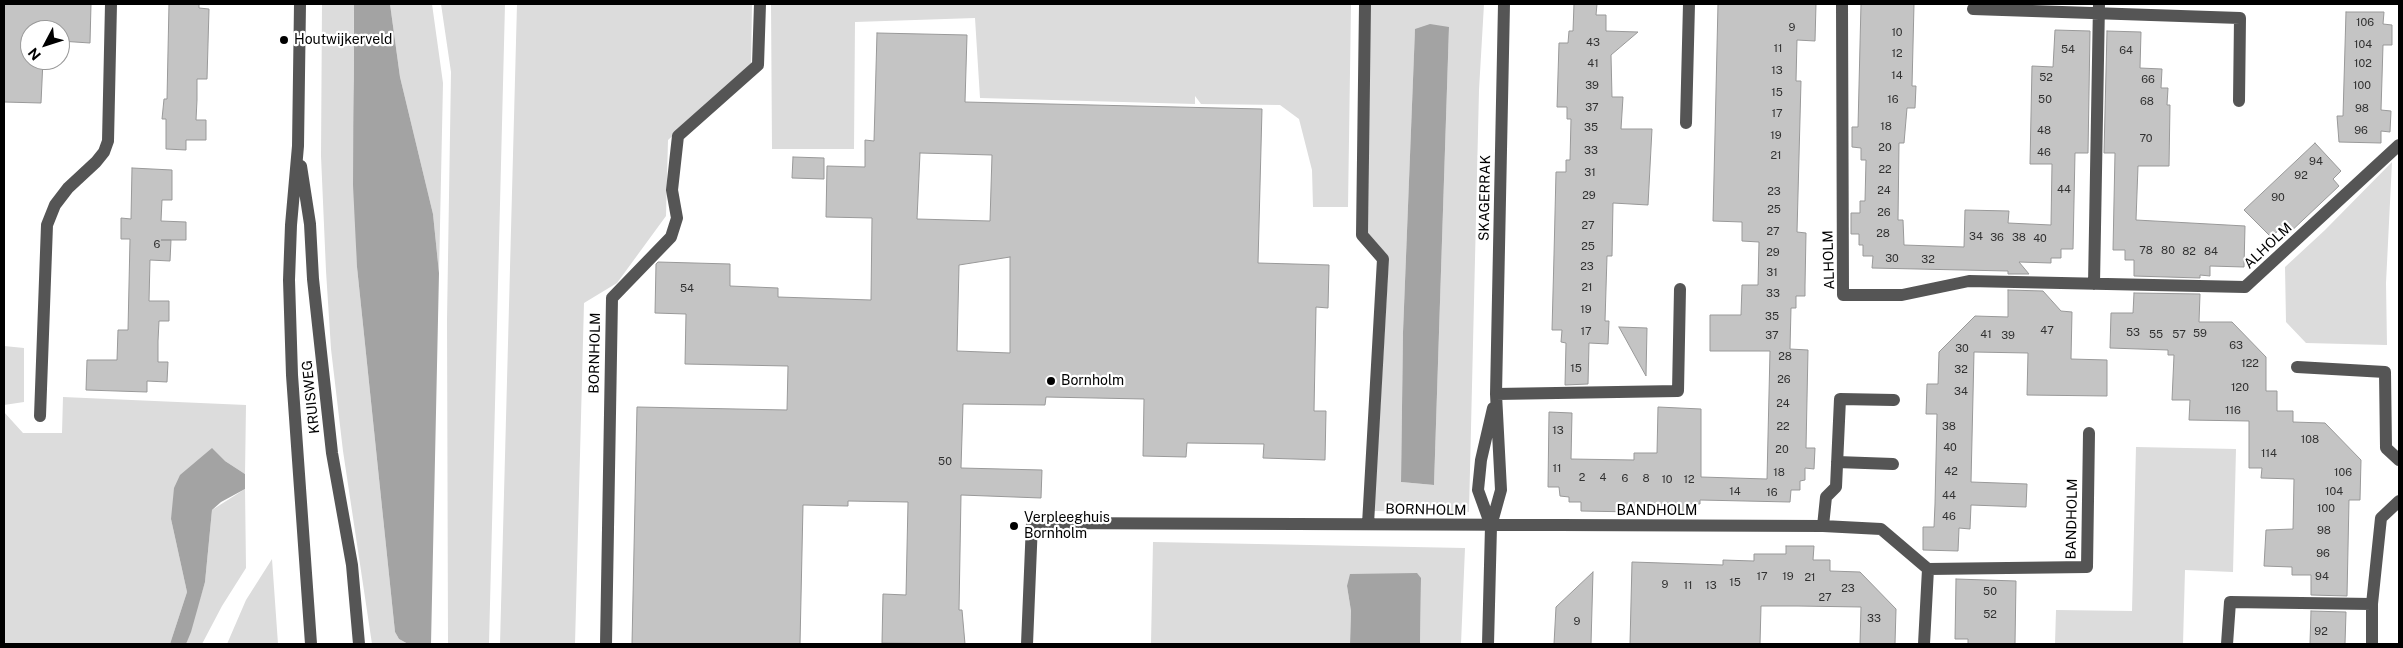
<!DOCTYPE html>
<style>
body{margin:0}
#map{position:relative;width:2403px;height:648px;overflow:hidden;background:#fff;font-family:"Public Sans",sans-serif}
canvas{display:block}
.frame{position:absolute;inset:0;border:5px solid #000;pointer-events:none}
.north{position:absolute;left:20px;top:20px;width:50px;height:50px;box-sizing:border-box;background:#fff;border:1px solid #999;border-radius:50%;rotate:230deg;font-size:14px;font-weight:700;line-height:20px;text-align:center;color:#000}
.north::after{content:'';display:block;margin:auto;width:18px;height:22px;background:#000;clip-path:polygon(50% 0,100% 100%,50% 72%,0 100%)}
</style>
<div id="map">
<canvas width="2403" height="648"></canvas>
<div class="frame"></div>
<div class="north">N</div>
</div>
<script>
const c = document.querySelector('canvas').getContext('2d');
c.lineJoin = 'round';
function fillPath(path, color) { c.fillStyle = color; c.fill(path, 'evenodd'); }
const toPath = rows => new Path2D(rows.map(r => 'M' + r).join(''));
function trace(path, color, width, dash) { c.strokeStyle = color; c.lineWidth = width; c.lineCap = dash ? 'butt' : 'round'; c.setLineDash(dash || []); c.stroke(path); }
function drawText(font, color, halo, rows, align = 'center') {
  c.font = font + ' "Public Sans",sans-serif'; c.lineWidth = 4.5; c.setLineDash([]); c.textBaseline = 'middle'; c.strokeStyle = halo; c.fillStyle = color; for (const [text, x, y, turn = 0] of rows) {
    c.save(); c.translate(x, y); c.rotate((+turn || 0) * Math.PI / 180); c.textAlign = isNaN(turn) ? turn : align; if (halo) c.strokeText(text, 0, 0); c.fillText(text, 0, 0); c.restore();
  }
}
const green = toPath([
 [322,4,354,4,353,81,357,267,395,632,399,639,408,644,372,644,343,451,331,349,326,271,321,156],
 [390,4,432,4,443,83,439,273,433,214,400,77],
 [441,4,505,4,489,644,448,644,447,320,451,72],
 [517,4,752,4,751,66,668,140,666,216,617,283,584,303,575,644,500,644],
 [771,4,1351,4,1348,207,1313,207,1312,170,1299,119,1280,105,1201,104,1195,96,1195,104,980,98,975,18,855,22,854,149,772,149],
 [1370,4,1484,4,1479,90,1469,512,1374,511,1389,257,1368,233],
 [1449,27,1434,485,1401,482,1403,332,1415,30],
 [2392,162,2386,283,2387,345,2306,343,2286,322,2285,267,2325,230],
 [4,346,24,348,24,402,4,405],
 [63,397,246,405,245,474,225,461,171,519,187,592,170,644,4,644,4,412,23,433,62,433],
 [2136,447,2236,449,2233,572,2185,570,2183,644,2055,644,2056,610,2132,611],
 [245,489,246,568,222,606,202,644,186,644,205,582,212,510],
 [1153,542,1465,548,1461,644,1420,644,1421,579,1347,586,1351,611,1350,644,1151,644],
 [272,559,278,644,227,644,246,600]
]);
const water = toPath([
 [354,4,390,4,400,77,433,214,439,273,431,644,408,644,399,639,395,632,357,267,353,185],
 [1430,24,1449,27,1434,485,1401,482,1403,332,1415,29],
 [212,448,225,461,245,474,245,489,221,502,212,510,205,582,191,632,186,644,170,644,187,592,171,519,174,488,180,475],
 [1417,573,1421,578,1420,644,1350,644,1351,611,1347,586,1350,574]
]);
const building = toPath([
 [4,4,91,4,90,43,60,41,60,30,30,30,30,60,43,60,41,103,4,102,4,4],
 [169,4,199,4,199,8,209,9,207,79,197,79,197,100,196,120,206,120,206,140,186,140,186,150,166,149,166,119,162,119,164,99,167,99,169,4],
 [1574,4,1597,4,1596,15,1606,15,1606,31,1638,32,1611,55,1612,97,1623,97,1621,129,1652,129,1648,205,1613,203,1612,256,1607,256,1605,321,1609,321,1608,344,1589,343,1588,384,1565,385,1566,343,1561,342,1562,330,1552,330,1554,255,1556,172,1566,172,1566,160,1570,160,1571,119,1567,119,1567,107,1557,107,1559,43,1568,43,1569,31,1573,31,1574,4],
 [1718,4,1816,4,1815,41,1797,40,1796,81,1801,81,1797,232,1806,233,1805,286,1805,296,1796,296,1796,308,1791,308,1790,349,1808,350,1806,448,1815,448,1814,469,1805,468,1805,480,1800,481,1800,490,1791,490,1790,502,1700,500,1700,504,1687,504,1687,513,1581,511,1581,502,1569,502,1569,497,1560,496,1559,487,1548,487,1549,412,1572,413,1571,459,1634,460,1634,453,1657,453,1658,407,1701,409,1701,477,1767,479,1770,351,1710,351,1710,315,1741,315,1742,285,1758,285,1759,242,1742,241,1742,222,1713,221,1718,4],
 [1861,4,1914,4,1912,86,1916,86,1915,108,1907,108,1904,143,1899,143,1898,220,1903,220,1904,245,1964,247,1965,210,2009,211,2008,223,2051,225,2052,164,2030,164,2032,66,2053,67,2055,30,2090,31,2088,153,2075,153,2073,249,2061,249,2061,258,2051,258,2051,263,2019,262,2029,274,2008,274,2008,271,1872,268,1873,256,1863,256,1863,245,1859,245,1859,234,1851,234,1851,213,1860,213,1860,201,1865,201,1866,160,1861,160,1861,148,1852,147,1852,127,1858,127,1861,4],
 [2346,12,2384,12,2383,24,2392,25,2392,45,2383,45,2382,78,2381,110,2391,111,2390,132,2381,131,2381,143,2339,142,2337,116,2343,116,2346,12],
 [2107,31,2141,32,2140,68,2162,69,2161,88,2168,88,2167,105,2170,105,2169,166,2138,166,2136,220,2245,226,2244,267,2210,266,2210,276,2200,275,2200,278,2134,276,2134,260,2125,260,2125,250,2113,250,2115,153,2104,153,2107,31],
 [877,33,967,35,965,102,1262,109,1258,263,1329,265,1328,308,1316,307,1314,411,1326,411,1325,460,1263,458,1264,444,1187,443,1186,457,1143,456,1144,399,1046,397,1045,405,963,404,961,468,1042,470,1041,498,961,495,959,610,962,610,965,644,882,643,883,594,906,595,908,502,848,501,848,506,803,505,800,644,632,644,637,407,787,410,788,366,685,364,686,314,655,313,656,264,658,262,730,264,730,286,778,288,778,297,871,300,872,218,826,217,827,166,865,167,865,140,874,141,877,33],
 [920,153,992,155,990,221,917,219,920,153],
 [1010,257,1010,353,957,351,959,265,1010,257],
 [2315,143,2341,171,2333,179,2339,186,2286,236,2279,230,2271,237,2244,210,2315,143],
 [793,157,824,158,824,179,792,178,793,157],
 [132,168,172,170,172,200,162,200,161,221,186,222,186,240,161,240,171,240,170,261,150,260,149,301,169,301,169,321,159,321,158,341,158,362,168,362,167,382,147,381,147,392,86,390,87,360,117,360,118,330,128,330,130,239,121,239,121,218,131,219,132,168],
 [2008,290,2043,291,2061,311,2072,312,2071,359,2107,360,2107,396,2027,395,2028,353,1974,352,1971,482,2027,484,2026,507,1971,505,1970,529,1959,528,1958,551,1923,550,1923,527,1934,527,1935,504,1937,414,1926,414,1927,384,1938,384,1939,352,1975,316,2008,317,2008,290],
 [2134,293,2200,294,2199,322,2232,322,2266,357,2266,391,2277,391,2277,411,2293,411,2293,422,2325,423,2361,460,2360,500,2349,500,2347,596,2311,595,2311,575,2292,575,2292,567,2264,566,2266,530,2293,529,2294,479,2261,478,2262,468,2249,468,2249,421,2189,420,2190,400,2172,400,2174,355,2168,355,2168,350,2110,348,2111,313,2133,313,2134,293],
 [1619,327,1647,328,1646,376,1619,327],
 [1786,546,1814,546,1813,560,1830,560,1830,571,1860,572,1896,609,1895,644,1860,644,1861,607,1798,606,1761,606,1760,644,1630,644,1632,562,1723,565,1723,560,1754,561,1754,554,1786,554,1786,546],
 [1593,572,1591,644,1554,644,1556,607,1593,572],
 [1956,579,2016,581,2015,644,1968,644,1968,639,1955,639,1956,579],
 [2311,611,2346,612,2345,644,2310,644,2311,611]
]);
const minor = toPath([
 [300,4,298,146,291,225,289,280,292,375,311,644],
 [1365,4,1362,235,1383,259,1368,524],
 [1842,4,1843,295,1902,295,1969,281,2245,287,2399,145],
 [1973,9,2240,18,2239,101],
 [1686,123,1689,4],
 [301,166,310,224,313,279,332,453,352,565,359,644],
 [2094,284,2099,4],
 [2297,367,2385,372,2386,448,2399,460],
 [1496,394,1678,391,1680,289],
 [40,416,47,225,55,205,68,188,96,162,104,152,108,141,111,4],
 [1837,462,1893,464],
 [1491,526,1478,490,1481,460,1493,408],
 [1823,526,1826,497,1836,487,1840,399,1894,400],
 [606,644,612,298,671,237,677,218,672,190,678,136,758,65,760,4],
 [1027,644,1032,523,1823,526,1881,529,1928,569,2087,567,2089,433],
 [1488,644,1491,526,1501,490,1496,394,1504,4],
 [1924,644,1928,569],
 [2227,644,2230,602,2372,604],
 [2372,644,2372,604,2381,518,2399,501]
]);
const markers = [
 [284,40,5,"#000"],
 [1051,381,5,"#000"],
 [1014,526,5,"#000"]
];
const numberNames = [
 ["106",2365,23],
 ["9",1792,28],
 ["10",1897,33],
 ["43",1593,43],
 ["104",2363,45],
 ["11",1778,49],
 ["54",2068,50],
 ["64",2126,51],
 ["12",1897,54],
 ["41",1593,64],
 ["102",2363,64],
 ["13",1777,71],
 ["14",1897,76],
 ["52",2046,78],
 ["66",2148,80],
 ["39",1592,86],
 ["100",2362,86],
 ["15",1777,93],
 ["16",1893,100],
 ["50",2045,100],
 ["68",2147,102],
 ["37",1592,108],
 ["98",2362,109],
 ["17",1777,114],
 ["18",1886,127],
 ["35",1591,128],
 ["48",2044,131],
 ["96",2361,131],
 ["19",1776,136],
 ["70",2146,139],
 ["20",1885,148],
 ["33",1591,151],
 ["46",2044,153],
 ["21",1776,156],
 ["94",2316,162],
 ["22",1885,170],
 ["31",1590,173],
 ["92",2301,176],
 ["44",2064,190],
 ["24",1884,191],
 ["23",1774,192],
 ["29",1589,196],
 ["90",2278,198],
 ["25",1774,210],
 ["26",1884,213],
 ["27",1588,226],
 ["27",1773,232],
 ["28",1883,234],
 ["34",1976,237],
 ["36",1997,238],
 ["38",2019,238],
 ["40",2040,239],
 ["6",157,245],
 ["25",1588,247],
 ["78",2146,251],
 ["80",2168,251],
 ["82",2189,252],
 ["84",2211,252],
 ["29",1773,253],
 ["30",1892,259],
 ["32",1928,260],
 ["23",1587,267],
 ["31",1772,273],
 ["21",1587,288],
 ["54",687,289],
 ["33",1773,294],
 ["19",1586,310],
 ["35",1772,317],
 ["47",2047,331],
 ["17",1586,332],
 ["53",2133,333],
 ["59",2200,334],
 ["41",1986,335],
 ["55",2156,335],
 ["57",2179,335],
 ["37",1772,336],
 ["39",2008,336],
 ["63",2236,346],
 ["30",1962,349],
 ["28",1785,357],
 ["122",2250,364],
 ["15",1576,369],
 ["32",1961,370],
 ["26",1784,380],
 ["120",2240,388],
 ["34",1961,392],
 ["24",1783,404],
 ["116",2233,411],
 ["22",1783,427],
 ["38",1949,427],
 ["13",1558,431],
 ["108",2310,440],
 ["40",1950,448],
 ["20",1782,450],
 ["114",2269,454],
 ["50",945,462],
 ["11",1557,469],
 ["42",1951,472],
 ["18",1779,473],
 ["106",2343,473],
 ["2",1582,478],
 ["4",1603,478],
 ["6",1625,479],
 ["8",1646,479],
 ["10",1667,480],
 ["12",1689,480],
 ["14",1735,492],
 ["104",2334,492],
 ["16",1772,493],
 ["44",1949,496],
 ["100",2326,509],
 ["46",1949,517],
 ["98",2324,531],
 ["96",2323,554],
 ["17",1762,577],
 ["19",1788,577],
 ["94",2322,577],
 ["21",1810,578],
 ["15",1735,583],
 ["9",1665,585],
 ["11",1688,586],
 ["13",1711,586],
 ["23",1848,589],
 ["50",1990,592],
 ["27",1825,598],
 ["52",1990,615],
 ["33",1874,619],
 ["9",1577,622],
 ["92",2321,632]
];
const poiNames = [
 ["Houtwijkerveld",294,40],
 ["Bornholm",1061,381],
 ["Verpleeghuis",1024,518],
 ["Bornholm",1024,534]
];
const streetNames = [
 ["SKAGERRAK",1485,198,-89],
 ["ALHOLM",2268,246,-43],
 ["ALHOLM",1829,260,-92],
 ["BORNHOLM",595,353,-89],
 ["KRUISWEG",311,397,-96],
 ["BORNHOLM",1426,510,1],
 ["BANDHOLM",1657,511],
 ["BANDHOLM",2072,519,-89]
];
fillPath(green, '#dcdcdc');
fillPath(water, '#a3a3a3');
fillPath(building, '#c4c4c4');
trace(building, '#999', 1);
trace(minor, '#555', 12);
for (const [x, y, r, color] of markers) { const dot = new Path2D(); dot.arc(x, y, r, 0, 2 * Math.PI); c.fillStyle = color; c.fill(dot); trace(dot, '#fff', 2); }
drawText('11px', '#313131', null, numberNames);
drawText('14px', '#000', '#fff', poiNames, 'left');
drawText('14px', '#000', '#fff', streetNames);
</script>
